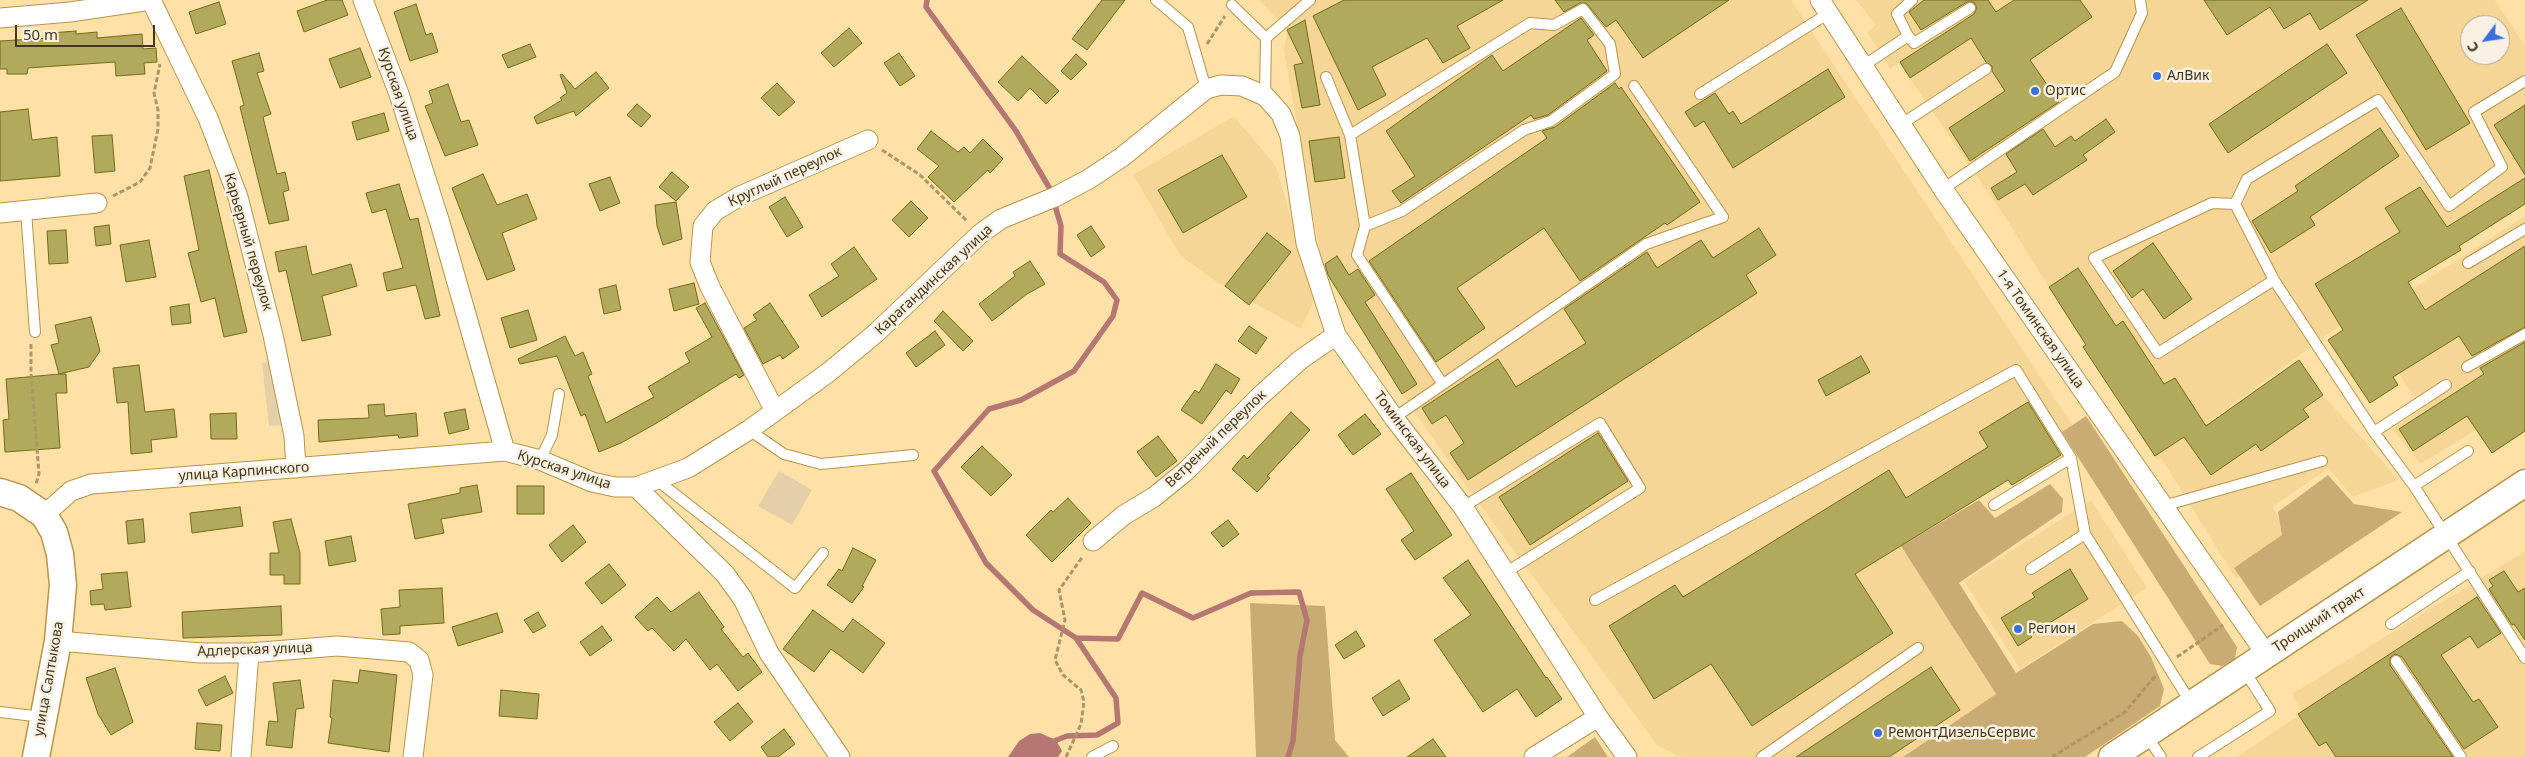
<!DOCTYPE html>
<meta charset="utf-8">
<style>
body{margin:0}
#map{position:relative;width:2525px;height:757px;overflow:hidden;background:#ffe1a7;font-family:"Noto Sans",sans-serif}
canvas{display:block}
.north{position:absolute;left:2460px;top:15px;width:50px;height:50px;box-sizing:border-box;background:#f8f1e3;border:1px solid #b0a691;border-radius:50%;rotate:239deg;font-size:14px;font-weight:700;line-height:20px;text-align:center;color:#453617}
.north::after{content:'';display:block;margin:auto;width:18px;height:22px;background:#3b6ede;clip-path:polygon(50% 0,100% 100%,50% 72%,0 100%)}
.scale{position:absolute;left:15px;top:25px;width:140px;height:22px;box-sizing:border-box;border:2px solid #453617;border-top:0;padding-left:6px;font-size:15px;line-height:18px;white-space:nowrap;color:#453617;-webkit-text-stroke:4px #f8f1e3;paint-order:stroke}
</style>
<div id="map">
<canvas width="2525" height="757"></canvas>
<div class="north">С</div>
<div class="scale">50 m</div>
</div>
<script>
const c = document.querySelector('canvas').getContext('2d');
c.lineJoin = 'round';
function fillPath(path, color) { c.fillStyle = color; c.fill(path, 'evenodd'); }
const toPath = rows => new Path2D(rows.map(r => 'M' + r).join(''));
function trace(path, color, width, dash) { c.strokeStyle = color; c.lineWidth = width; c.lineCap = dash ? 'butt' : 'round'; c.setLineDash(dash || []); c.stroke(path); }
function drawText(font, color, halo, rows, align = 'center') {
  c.font = font + ' "Noto Sans",sans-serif'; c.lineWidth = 5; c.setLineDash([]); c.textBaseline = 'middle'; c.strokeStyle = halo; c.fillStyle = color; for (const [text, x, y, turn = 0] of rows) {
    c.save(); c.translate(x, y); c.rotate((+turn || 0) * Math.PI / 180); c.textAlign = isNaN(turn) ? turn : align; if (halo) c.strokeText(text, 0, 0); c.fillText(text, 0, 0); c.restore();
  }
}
const built = toPath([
 [1259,0,1791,0,2073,426,2052,439,2061,455,2012,485,2008,480,1901,545,1996,694,1903,757,1681,757,1657,745,1464,483,1402,394,1322,265,1284,51,1287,30],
 [1856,0,2495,0,2525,46,2525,202,2353,316,2177,445,2299,360,2323,395,2399,480,2353,497,2328,468,2273,507,2291,541,2236,579,2161,458,2157,460,2007,220,1899,63,1890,69,1867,32,1876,25],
 [2470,25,2500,25,2500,55,2470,55],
 [1234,116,1276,166,1314,300,1301,329,1216,282,1180,255,1133,175],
 [2525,216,2525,399,2421,464,2392,429,2422,409,2364,320],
 [2091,500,2147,588,2020,669,1964,581],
 [2525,551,2525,757,2237,757,2302,713,2292,694]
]);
const green = toPath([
 [275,361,282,425,269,426,262,363],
 [779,471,812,490,792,525,758,506]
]);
const forest = toPath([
 [2086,416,2237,647,2235,659,2222,666,2210,664,2062,432],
 [2328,475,2354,504,2402,512,2260,606,2234,568,2282,535,2278,512],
 [2050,484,2063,499,2062,512,1959,583,2016,673,2093,624,2122,621,2138,636,2151,657,2164,689,2160,706,2085,757,1903,757,1996,694,1901,546,1979,500,1995,518],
 [1250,603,1325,606,1335,740,1349,757,1256,757],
 [1595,737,1608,757,1567,757]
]);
const water = toPath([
 [1040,733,1056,740,1062,751,1058,757,1008,757,1019,741,1030,734]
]);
const stream = toPath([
 [927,0,926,7,1016,131,1050,189,1061,226,1060,254,1104,282,1117,300,1113,316,1074,371,1021,400,989,409,934,471,986,563,1033,610,1076,638,1118,639,1142,593,1193,618,1251,593,1299,592,1307,620,1300,656,1293,741,1288,757],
 [1049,743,1067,736,1097,735,1118,723,1116,698,1076,638]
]);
const building = toPath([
 [327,0,342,0,348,15,304,32,297,11,327,0],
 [1102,0,1125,0,1087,50,1072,39,1102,0],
 [1344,0,1503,0,1457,26,1470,48,1443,63,1427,38,1372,67,1386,95,1358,110,1313,16,1344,0],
 [1555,0,1729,0,1643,58,1616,20,1606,27,1586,3,1580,3,1564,12,1555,0],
 [1924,0,1988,0,1996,12,2014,0,2080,0,2092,17,2030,60,2059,102,1970,161,1949,128,2005,91,1992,71,1992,66,1986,62,1971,38,1910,78,1900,62,1974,14,1977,8,1974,2,1967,2,1921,30,1909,12,1924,0],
 [2204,0,2368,0,2320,30,2310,13,2284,29,2270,7,2227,35,2204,0],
 [219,2,226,24,196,34,189,12,219,2],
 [416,4,426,35,432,33,438,52,410,61,394,12,416,4],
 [2401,8,2470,123,2426,150,2356,35,2401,8],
 [1581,18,1594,35,1587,40,1607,71,1548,115,1534,119,1531,115,1401,203,1392,191,1415,176,1386,131,1492,55,1503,71,1581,18],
 [1305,20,1320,105,1302,108,1294,65,1303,63,1287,30,1305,20],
 [849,28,862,43,834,67,821,53,849,28],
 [76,31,76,34,97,32,97,38,142,34,143,49,156,48,157,62,144,63,145,74,116,76,115,62,28,68,27,74,7,74,7,69,0,69,0,41,51,38,51,33,76,31],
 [530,44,536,57,508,68,502,55,530,44],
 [2327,44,2347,73,2228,153,2209,124,2327,44],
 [360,48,371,77,340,88,329,59,360,48],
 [259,53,264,71,257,73,271,114,263,117,277,174,285,172,289,190,283,192,289,220,269,224,240,107,244,105,232,61,259,53],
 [899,53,915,76,900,86,884,63,899,53],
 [1076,54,1087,64,1071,80,1061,71,1076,54],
 [1022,56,1059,91,1046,104,1030,88,1018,101,998,82,1022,56],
 [1828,69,1845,97,1733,168,1704,121,1695,127,1685,112,1715,93,1729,114,1733,111,1741,124,1828,69],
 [596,72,609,88,576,116,574,111,537,124,534,117,562,100,560,98,567,93,560,75,562,74,575,89,596,72],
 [777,83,795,102,779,116,761,98,777,83],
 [1615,83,1619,89,1621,87,1700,202,1667,225,1665,223,1580,281,1544,228,1457,288,1485,328,1436,362,1369,261,1547,138,1542,131,1555,127,1615,83],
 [448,84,461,122,469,120,478,145,445,156,425,106,433,103,429,91,448,84],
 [637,104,651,116,641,127,627,115,637,104],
 [2525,105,2525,175,2494,125,2525,105],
 [28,109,32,140,57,137,60,176,0,181,0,112,28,109],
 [384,113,389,131,357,140,352,122,384,113],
 [2106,119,2115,132,2083,155,2087,160,2033,195,2025,184,1998,200,1991,188,2017,172,2006,154,2043,129,2055,147,2071,136,2075,141,2106,119],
 [2380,128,2399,156,2310,217,2315,225,2271,253,2252,221,2298,191,2295,186,2380,128],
 [931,131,958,152,964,147,970,153,983,139,1003,159,990,173,988,170,954,202,928,177,939,166,917,149,931,131],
 [112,135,115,171,95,173,92,136,112,135],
 [1339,137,1345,178,1315,182,1309,141,1339,137],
 [1222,155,1247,197,1183,233,1158,190,1222,155],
 [209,170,247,332,224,337,215,298,201,302,188,253,199,250,184,176,209,170],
 [672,172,689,187,676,201,659,187,672,172],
 [483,174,497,205,527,194,537,219,502,233,515,270,487,280,452,188,483,174],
 [610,177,620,203,600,211,589,184,610,177],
 [2525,178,2525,204,2459,246,2461,250,2408,282,2425,310,2525,246,2525,327,2472,356,2459,336,2393,377,2398,385,2370,403,2328,340,2343,330,2315,284,2400,232,2385,208,2420,187,2447,227,2525,178],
 [399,184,410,220,418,218,440,316,425,319,416,285,387,291,383,273,403,268,386,209,372,213,366,193,399,184],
 [785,197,803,227,787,237,769,207,785,197],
 [911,201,928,218,909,237,892,220,911,201],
 [676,202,682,239,663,245,657,226,655,205,676,202],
 [109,225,111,244,96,246,94,227,109,225],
 [1091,226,1105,247,1091,257,1077,235,1091,226],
 [1759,228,1776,255,1746,275,1757,293,1468,480,1450,453,1464,443,1446,415,1432,424,1422,408,1498,359,1516,387,1586,343,1564,309,1647,252,1657,268,1701,240,1713,258,1759,228],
 [66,230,68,263,49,264,47,231,66,230],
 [1267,233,1291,252,1249,305,1225,286,1267,233],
 [149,240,156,277,126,282,120,245,149,240],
 [2153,243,2192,299,2164,319,2143,289,2132,298,2113,271,2153,243],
 [306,246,312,275,351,264,357,286,322,296,331,335,302,341,286,270,279,272,275,252,306,246],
 [854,247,877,279,822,317,809,295,839,276,831,264,854,247],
 [1337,256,1349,275,1358,269,1375,295,1365,302,1417,384,1402,394,1328,275,1325,264,1337,256],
 [1030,261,1045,284,1027,294,992,321,979,304,1015,276,1013,272,1030,261],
 [2078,268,2116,326,2123,321,2164,384,2175,378,2206,426,2299,360,2323,395,2303,409,2309,417,2261,451,2256,444,2211,475,2184,437,2155,456,2083,347,2086,345,2049,287,2078,268],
 [694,283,699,304,674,311,669,289,694,283],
 [616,285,621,310,604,314,599,289,616,285],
 [705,303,744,375,739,378,736,374,655,424,621,443,599,452,585,414,581,416,557,356,520,364,518,359,565,336,575,356,583,352,592,374,588,376,606,423,654,397,648,387,690,362,685,353,712,337,696,308,705,303],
 [770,303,799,347,783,359,780,355,763,364,744,328,757,320,753,315,770,303],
 [189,304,191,323,172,325,170,307,189,304],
 [528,310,537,340,510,348,501,318,528,310],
 [943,311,973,341,963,351,934,321,943,311],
 [91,317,100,351,89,367,59,374,66,374,67,393,56,393,60,448,5,452,3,420,9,419,6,379,59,374,51,345,59,343,55,325,91,317],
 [1249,326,1267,338,1256,354,1238,341,1249,326],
 [935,331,945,345,916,367,906,353,935,331],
 [2525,342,2525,431,2492,453,2467,416,2413,451,2399,429,2484,374,2480,368,2525,342],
 [1861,356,1870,372,1826,396,1818,380,1861,356],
 [1216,364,1240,379,1231,394,1226,390,1202,424,1181,410,1195,390,1199,393,1216,364],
 [139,365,145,412,174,409,177,437,151,440,152,452,131,454,128,402,117,403,113,368,139,365],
 [2028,402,2061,455,2012,485,2008,480,1855,574,1893,633,1752,726,1711,664,1654,699,1609,626,1675,585,1683,597,1889,470,1906,498,1988,447,1979,432,2028,402],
 [384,404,385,416,416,413,418,436,399,438,398,435,319,442,318,420,369,418,368,405,384,404],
 [465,409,469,429,449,434,444,413,465,409],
 [1291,412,1310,430,1267,476,1270,478,1257,492,1232,469,1244,455,1247,459,1291,412],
 [236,413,237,439,211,439,210,414,236,413],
 [1365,414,1381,434,1353,455,1338,435,1365,414],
 [1598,433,1628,481,1530,545,1499,497,1598,433],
 [1158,436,1177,461,1156,477,1137,452,1158,436],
 [982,446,1012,475,991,496,961,467,982,446],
 [1411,473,1452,535,1415,560,1401,540,1414,531,1386,489,1411,473],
 [477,485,482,512,441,519,444,533,415,539,408,504,460,493,460,488,477,485],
 [517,486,544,486,544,514,517,514,517,486],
 [1068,498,1091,523,1052,562,1026,535,1051,510,1053,512,1068,498],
 [240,507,243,526,192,533,190,513,240,507],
 [143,519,145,542,128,544,126,521,143,519],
 [291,519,300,553,300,584,284,584,284,575,270,575,270,553,279,553,273,522,291,519],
 [1228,520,1239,534,1223,547,1211,533,1228,520],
 [573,525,586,542,562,562,549,545,573,525],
 [351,536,356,561,329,566,325,541,351,536],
 [853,548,876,560,862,586,864,587,852,603,827,585,839,569,842,571,853,548],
 [1468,560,1546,678,1547,677,1562,699,1536,717,1517,689,1483,712,1434,640,1471,615,1443,578,1468,560],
 [609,564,626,585,602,604,585,583,609,564],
 [2070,569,2088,599,2030,635,2032,637,2018,646,2001,618,2035,597,2032,593,2070,569],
 [2504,571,2518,592,2525,588,2525,640,2514,624,2512,625,2489,589,2493,586,2489,580,2504,571],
 [127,572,131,607,105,610,104,604,91,605,90,591,103,589,101,574,127,572],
 [442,588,444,623,400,626,400,634,383,635,381,609,400,607,399,590,442,588],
 [699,592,724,627,721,629,743,657,748,653,762,672,738,691,717,664,710,670,686,639,674,651,652,628,648,631,635,617,657,597,671,612,699,592],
 [2477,597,2501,633,2478,648,2470,636,2441,655,2473,702,2479,699,2498,727,2464,749,2402,657,2395,654,2390,658,2390,665,2453,757,2336,757,2326,742,2319,746,2298,714,2477,597],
 [281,606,282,635,183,638,182,612,281,606],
 [813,610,843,632,853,619,885,643,863,673,831,649,814,672,783,649,813,610],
 [538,612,546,626,533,633,524,620,538,612],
 [497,613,503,632,458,646,452,627,497,613],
 [602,626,612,640,590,656,580,642,602,626],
 [1356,631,1365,646,1344,659,1335,645,1356,631],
 [1931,667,1960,710,1889,757,1796,757,1931,667],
 [115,668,133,722,111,735,98,714,86,678,115,668],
 [360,670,397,675,389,752,328,743,332,718,330,717,333,680,358,683,360,670],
 [225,676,233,693,206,706,198,690,225,676],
 [300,680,304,708,296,709,292,748,266,745,269,721,278,722,273,683,300,680],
 [1399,680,1410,699,1383,716,1372,698,1399,680],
 [501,690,539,694,537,719,499,716,501,690],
 [738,703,753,722,730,741,714,722,738,703],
 [197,723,222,725,220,751,195,749,197,723],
 [784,729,795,744,778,757,768,757,761,747,784,729],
 [1433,739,1446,757,1407,757,1433,739]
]);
const path = toPath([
 [1207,44,1225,16],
 [882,150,920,175,967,221],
 [113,196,140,182,150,168,158,129,158,110,154,93,160,64],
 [31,344,31,373,39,474,36,484],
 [2177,657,2223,625],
 [1066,757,1081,724,1084,702,1081,690,1063,675,1055,660,1065,620,1059,590,1083,556],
 [2052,757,2125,712,2157,674]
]);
const lane = toPath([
 [1156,0,1188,27,1206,89],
 [1912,0,1897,14,1908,36,1914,43,1970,8],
 [1232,5,1266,38,1265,96],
 [1266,38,1310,0],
 [1863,66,1908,36],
 [1326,77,1350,135,1365,226,1357,255,1442,383],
 [1700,94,1829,13],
 [1900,125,1986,69],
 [1350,135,1530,23,1554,25,1583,9,1610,44,1615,74,1551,121,1524,130,1402,211,1365,226],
 [1943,189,2115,72,2142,13,2140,0],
 [2235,204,2274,280,2374,432,2414,486,2525,658],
 [26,211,35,332],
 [2468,263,2525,229],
 [2274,280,2158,353,2094,258,2212,203,2235,204,2247,179,2378,100,2449,206,2502,167,2474,112,2525,81],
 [2467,367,2525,334],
 [1394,418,1646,244,1723,217,1634,86],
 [749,430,784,454,821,464,913,455],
 [2374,432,2446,385],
 [540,460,552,435,559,394],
 [658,481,795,588,823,553],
 [2414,486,2468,451],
 [1994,505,2071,458],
 [2163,506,2322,461],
 [1463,507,1600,423,1640,488,1505,573],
 [2031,569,2085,534,2191,703],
 [1595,600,2016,370,2071,458,2085,534],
 [2391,624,2470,571],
 [2396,661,2461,757],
 [0,712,42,717],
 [2146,735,2161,757],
 [1092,757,1113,746],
 [1762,757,1918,648],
 [2198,757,2270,711,2244,670]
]);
const street = toPath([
 [151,0,208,118,238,197,273,335,294,436,296,468],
 [363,0,399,94,440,223,505,451,540,460,592,482,615,487,636,487,725,574,743,599,769,653,840,757],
 [1820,0,1943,189,2266,654],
 [0,18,70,12,151,0],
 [0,213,97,203],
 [775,411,710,287,700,262,703,226,715,211,740,196,868,140],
 [636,487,688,468,749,430,829,372,876,333,980,234,1001,219,1055,197,1089,179,1122,157,1206,89,1221,85,1242,86,1265,96,1281,114,1290,136,1306,243,1336,335,1394,418,1463,507,1598,717,1627,757],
 [44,515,71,491,91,484,505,451],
 [1093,541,1124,515,1154,497,1186,471,1259,397,1300,360,1336,335],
 [58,641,201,653,249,653,337,646,409,652,419,660,423,675,413,757],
 [241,757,249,653],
 [1534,757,1598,717]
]);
const secondary = toPath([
 [0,492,19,498,44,515,54,532,60,554,63,585,58,641,36,757],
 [2112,757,2525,483]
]);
const markers = [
 [2157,76,5,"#3b6ede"],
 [2035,91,5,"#3b6ede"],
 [2018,629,5,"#3b6ede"],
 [1878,733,5,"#3b6ede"]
];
const poiNames = [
 ["АлВик",2167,76],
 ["Ортис",2045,91],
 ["Регион",2028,629],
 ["РемонтДизельСервис",1888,733]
];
const streetNames = [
 ["Курская улица",398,94,71],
 ["Круглый переулок",785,177,-25],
 ["Карьерный переулок",248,242,74],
 ["Карагандинская улица",934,280,-43],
 ["1-я Томинская улица",2040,329,55],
 ["Ветреный переулок",1216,439,-44],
 ["Томинская улица",1412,440,53],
 ["Курская улица",564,470,18],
 ["улица Карпинского",244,472,-4],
 ["Троицкий тракт",2319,620,-33],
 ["Адлерская улица",255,650,-2],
 ["улица Салтыкова",49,679,-80]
];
fillPath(built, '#f6d696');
fillPath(green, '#e4cfa7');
fillPath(forest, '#c9ac74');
fillPath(water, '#b67773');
trace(stream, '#b67773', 5.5);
fillPath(building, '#b1a95b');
trace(building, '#746b16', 1);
trace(lane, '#b8944c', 12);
trace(street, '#b8944c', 21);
trace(secondary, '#b8944c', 29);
trace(path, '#ad9567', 3, [5, 2.5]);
trace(lane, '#fff', 10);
trace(street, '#fff', 19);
trace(secondary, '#fff', 26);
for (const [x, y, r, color] of markers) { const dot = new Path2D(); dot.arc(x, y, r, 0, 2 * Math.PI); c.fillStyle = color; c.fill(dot); trace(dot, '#f8f1e3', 2); }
drawText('14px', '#453617', '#f8f1e3', poiNames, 'left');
drawText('14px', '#453617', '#f8f1e3', streetNames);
</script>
